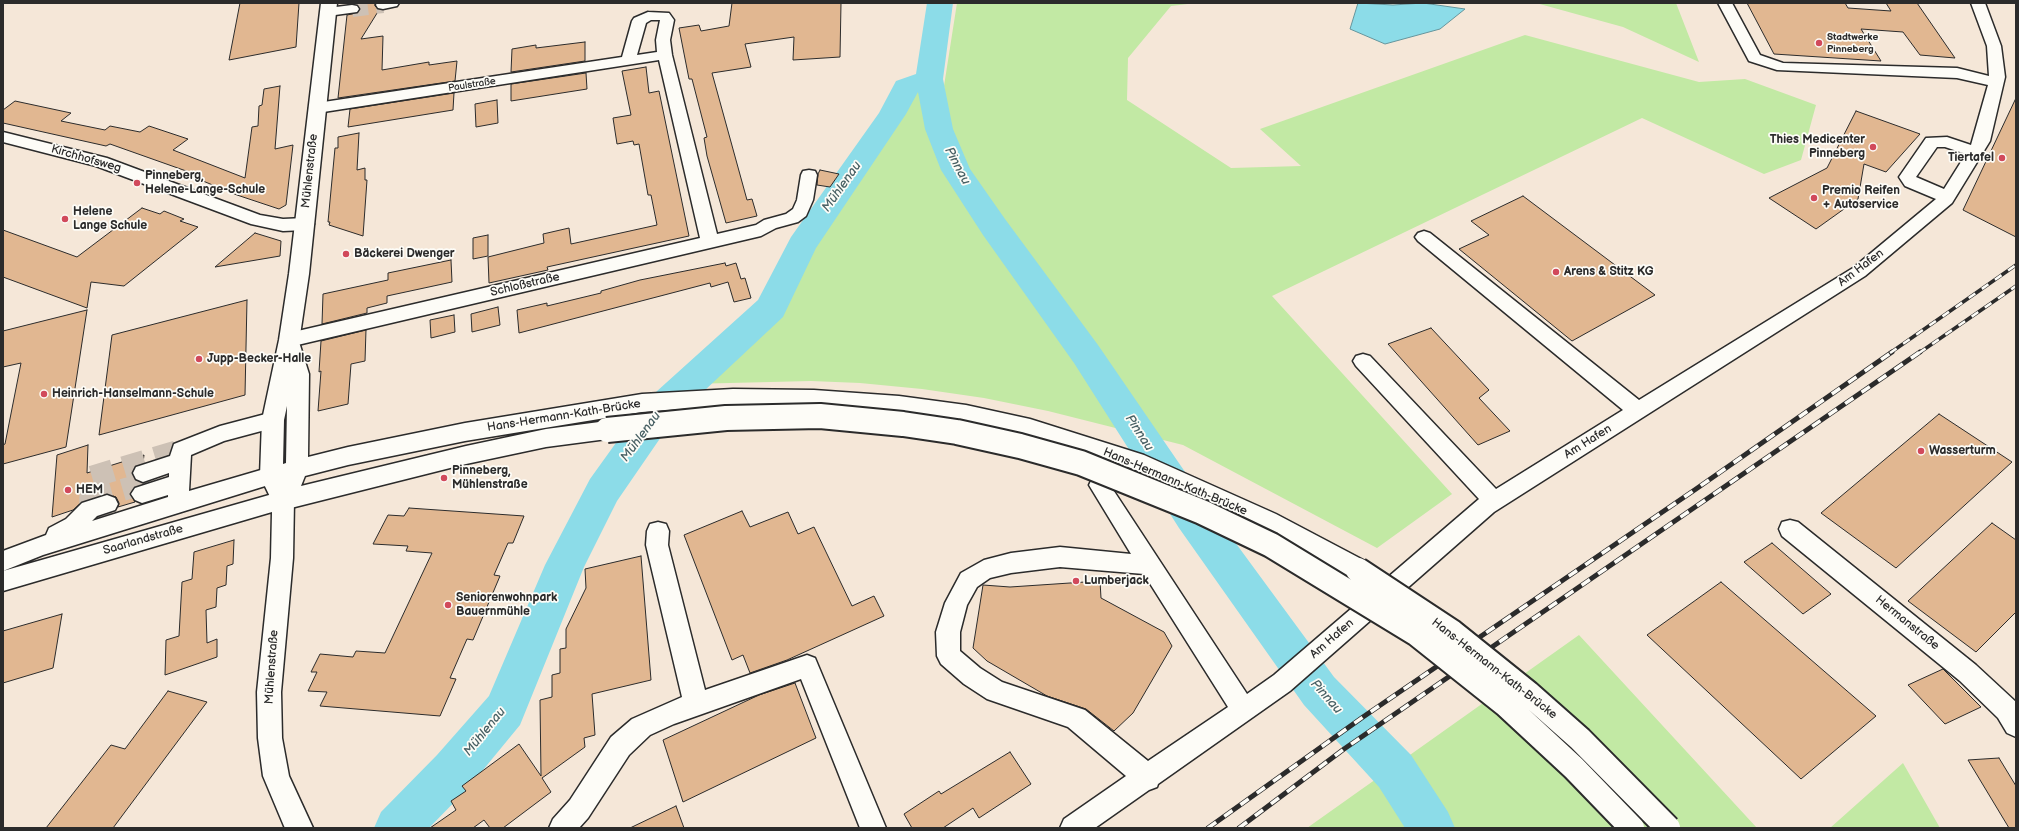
<!DOCTYPE html>
<meta charset="utf-8">
<style>
body{margin:0}
#map{position:relative;width:2019px;height:831px;overflow:hidden;background:#f5e7d8;font-family:"Balsamiq Sans",sans-serif}
canvas{display:block}
.frame{position:absolute;inset:0;border:4px solid #2b2b2b;pointer-events:none}
</style>
<div id="map">
<canvas width="2019" height="831"></canvas>
<div class="frame"></div>
</div>
<script>
const c = document.querySelector('canvas').getContext('2d');
c.lineJoin = 'round';
function fillPath(path, color) { c.fillStyle = color; c.fill(path, 'evenodd'); }
const toPath = rows => new Path2D(rows.map(r => 'M' + r).join(''));
function trace(path, color, width, dash) { c.strokeStyle = color; c.lineWidth = width; c.lineCap = dash ? 'butt' : 'round'; c.setLineDash(dash || []); c.stroke(path); }
function drawText(font, color, halo, rows, align = 'center') {
  c.font = font + ' "Balsamiq Sans",sans-serif'; c.lineWidth = 3.5; c.setLineDash([]); c.textBaseline = 'middle'; c.strokeStyle = halo; c.fillStyle = color; for (const [text, x, y, turn = 0] of rows) {
    c.save(); c.translate(x, y); c.rotate((+turn || 0) * Math.PI / 180); c.textAlign = isNaN(turn) ? turn : align; if (halo) c.strokeText(text, 0, 0); c.fillText(text, 0, 0); c.restore();
  }
}
const green = toPath([
 [957,3,1196,3,1171,6,1128,58,1127,100,1231,168,1301,166,1260,129,1525,35,1699,82,1745,79,1816,105,1801,160,1764,174,1642,118,1272,296,1452,494,1377,548,1183,445,1048,411,984,398,922,389,860,383,811,381,689,384,771,308,802,245,892,114,906,87,929,79,939,129,956,168,944,86],
 [1536,3,1676,3,1699,62,1623,27],
 [1579,635,1757,828,1307,828],
 [1903,763,1940,828,1830,828]
]);
const water = toPath([
 [1358,3,1393,5,1423,3,1465,9,1440,29,1385,44,1350,29,1358,3]
]);
const river = toPath([
 [927,3,953,3,943,79,953,129,970,169,1005,219,1098,345,1207,504,1334,677,1411,755,1448,812,1455,828,1405,828,1379,787,1304,705,1179,528,1074,363,983,235,941,170,925,129,918,92,906,114,816,248,783,317,672,421,617,501,584,567,520,725,469,787,429,828,374,828,381,812,437,755,489,696,545,565,590,479,646,401,758,300,791,237,879,113,896,81,916,74,927,3]
]);
const building = toPath([
 [240,3,299,3,296,47,229,60,240,3],
 [354,3,375,3,375,6,379,10,361,39,383,36,382,70,429,62,429,65,457,61,455,81,338,98,347,15,357,13,360,10,358,5,354,3],
 [732,3,841,3,840,57,793,60,794,37,745,44,751,67,712,73,747,200,752,199,757,216,726,223,707,156,704,138,707,137,692,79,689,79,679,28,699,25,701,31,729,26,732,3],
 [1747,3,1845,3,1848,8,1891,11,1886,3,1917,3,1955,58,1920,55,1903,32,1861,29,1881,61,1774,54,1747,3],
 [585,42,585,61,511,72,512,49,536,45,536,48,585,42],
 [646,67,649,93,659,91,689,236,547,267,548,270,489,283,488,257,544,243,543,234,569,228,571,244,657,225,651,195,648,195,639,144,634,145,633,141,617,144,613,118,631,115,622,71,646,67],
 [586,73,587,89,511,101,511,84,586,73],
 [280,86,275,149,293,145,286,205,279,209,237,195,186,174,189,172,110,144,106,146,3,123,3,110,15,101,71,113,61,121,105,130,110,126,140,132,149,126,188,139,173,150,245,178,252,127,258,126,259,106,262,105,264,89,280,86],
 [454,93,453,110,348,127,350,109,454,93],
 [2016,98,2016,237,1963,210,2016,98],
 [497,100,498,123,476,127,475,104,497,100],
 [1856,111,1920,134,1886,172,1864,164,1858,199,1816,229,1769,198,1827,168,1856,111],
 [359,133,357,170,365,168,365,180,367,180,363,236,329,225,330,222,328,222,335,148,338,148,338,137,359,133],
 [820,170,839,174,830,187,817,185,818,174,820,170],
 [1523,196,1655,295,1572,341,1459,249,1489,235,1471,221,1523,196],
 [142,208,160,214,164,211,184,219,180,221,198,227,124,286,91,282,87,308,3,277,3,230,77,257,142,208],
 [255,233,281,241,280,256,215,267,255,233],
 [488,235,488,256,473,259,473,238,488,235],
 [451,260,452,282,387,296,387,303,367,308,367,313,322,324,323,294,388,280,388,273,451,260],
 [725,263,726,266,736,263,741,279,745,278,751,298,734,302,728,282,711,287,710,283,519,333,517,310,547,303,547,306,601,293,601,291,640,280,725,263],
 [247,300,245,395,99,435,112,335,247,300],
 [498,307,500,325,472,332,471,314,498,307],
 [87,310,66,447,3,464,3,445,5,444,21,363,3,367,3,331,87,310],
 [454,315,455,332,431,338,430,320,454,315],
 [1431,328,1489,390,1479,398,1510,431,1478,445,1388,344,1431,328],
 [366,330,365,361,351,364,348,404,318,411,321,371,319,372,321,341,366,330],
 [1939,414,2012,462,1896,568,1821,513,1939,414],
 [88,445,87,473,144,455,143,463,136,466,132,472,135,480,143,483,135,487,130,493,135,502,118,507,119,503,116,497,107,494,82,502,73,510,52,517,57,455,88,445],
 [409,508,524,516,513,543,508,543,494,575,500,576,473,640,467,639,450,678,456,679,440,716,320,706,327,692,308,691,317,672,311,672,320,654,353,657,356,651,385,653,432,553,406,551,408,546,373,544,388,515,404,516,409,508],
 [742,511,750,527,788,512,798,534,814,527,852,606,874,596,884,616,787,660,750,673,743,655,732,660,684,535,742,511],
 [1992,523,2016,540,2016,612,1976,652,1908,601,1992,523],
 [234,540,233,564,227,566,226,585,217,588,216,607,206,610,207,643,217,639,217,657,165,675,166,640,179,636,182,582,192,579,194,552,234,540],
 [1772,543,1831,594,1803,614,1744,562,1772,543],
 [641,556,651,680,592,694,595,735,584,738,585,747,542,778,551,792,503,828,490,828,484,820,473,828,430,828,456,810,451,801,466,791,462,786,519,744,541,776,540,700,552,697,552,675,560,673,560,649,566,648,566,629,586,588,585,569,641,556],
 [1100,581,1101,598,1164,632,1172,646,1133,713,1114,731,1086,709,1047,696,987,661,973,648,983,585,1010,587,1100,581],
 [1721,582,1876,716,1801,779,1647,635,1721,582],
 [62,614,53,668,3,683,3,631,62,614],
 [1943,669,1981,707,1945,724,1908,685,1943,669],
 [795,683,816,738,683,802,663,740,759,695,795,683],
 [168,691,207,702,113,828,46,828,111,745,125,749,168,691],
 [1010,752,1031,784,979,818,973,808,943,828,912,828,904,814,939,791,941,794,1010,752],
 [1999,758,2016,786,2016,828,2009,828,1968,760,1999,758],
 [676,806,684,828,630,828,676,806]
]);
const minorTunnelFar1 = toPath([
 [352,9,383,5]
]);
const minorTunnel = toPath([
 [91,499,143,484],
 [90,509,91,477,181,450]
]);
const minor = toPath([
 [377,3,399,3,397,6,383,9,378,8,376,5,377,3],
 [1718,3,1732,3,1760,55,1783,63,1957,68,1989,76,1987,46,1971,3,1985,3,2001,46,2005,77,1990,141,1952,203,1865,276,1494,512,1290,691,1158,784,1157,787,1149,790,1095,828,1060,828,1064,819,1126,776,1068,727,987,699,964,684,941,664,937,656,936,632,945,603,961,573,984,560,1011,553,1060,547,1131,554,1089,485,1092,479,1099,476,1106,479,1247,694,1274,675,1479,499,1356,366,1353,361,1356,356,1363,354,1370,356,1496,489,1623,410,1418,241,1415,237,1418,233,1424,231,1430,233,1639,400,1853,268,1936,199,1905,186,1899,177,1926,138,1947,137,1971,145,1988,85,1957,78,1777,70,1749,61,1718,3],
 [1937,147,1945,147,1966,154,1944,189,1916,177,1937,147],
 [1060,567,1144,574,1228,707,1148,761,1085,710,1002,682,980,668,960,651,960,632,967,605,977,587,990,578,1011,573,1060,567],
 [352,5,357,6,359,9,357,12,328,16,323,15,321,12,323,9,328,8,352,5],
 [648,12,669,13,674,20,670,40,672,55,717,234,756,225,764,220,786,214,793,209,797,200,801,175,803,171,809,170,815,171,817,175,813,200,806,216,798,222,776,228,761,236,289,347,282,345,280,340,282,335,289,333,700,238,659,60,317,113,311,111,309,108,311,105,317,103,622,57,632,21,634,18,648,12],
 [651,20,660,20,656,40,657,52,637,55,646,23,651,20],
 [3,132,107,158,260,215,283,219,305,218,311,220,314,224,311,228,305,230,283,231,251,224,96,166,3,142,3,132],
 [273,412,280,414,283,420,280,426,224,441,191,455,189,491,271,467,278,470,281,476,278,482,43,555,3,571,3,551,46,535,49,528,66,519,82,503,107,495,115,498,118,504,115,510,97,516,92,521,168,497,168,495,142,503,135,500,131,494,135,488,169,477,169,473,143,482,136,479,133,473,136,467,170,456,174,444,220,426,273,412],
 [283,491,290,494,294,500,293,558,281,692,282,738,289,776,313,828,285,828,284,826,263,776,258,738,257,692,271,558,272,512,3,591,3,571,283,491],
 [1790,520,1798,522,1976,665,2016,702,2016,737,2007,733,1998,718,1960,681,1782,536,1779,529,1782,522,1790,520],
 [658,522,666,524,669,531,668,545,705,690,807,655,815,658,886,828,860,828,801,679,674,724,650,735,629,755,588,818,579,828,549,828,553,819,570,800,611,737,632,719,682,697,646,545,647,531,650,524,658,522]
]);
const major = toPath([
 [321,3,337,3,309,274,299,342,309,374,308,457,348,447,465,423,642,394,733,389,814,390,899,396,966,405,1030,419,1144,455,1276,514,1367,562,1370,570,1367,578,1358,581,1349,578,1260,528,1129,469,1030,437,966,423,899,414,814,406,733,405,642,412,465,441,348,465,305,476,301,486,466,446,546,429,607,421,615,424,618,430,615,436,607,439,546,447,466,464,283,510,275,507,260,476,262,420,279,340,289,274,321,3],
 [287,406,286,463,283,464,284,420,287,406]
]);
const railFar1 = toPath([
 [1890,353,2016,265],
 [1919,353,2016,286]
]);
const rail = toPath([
 [1208,828,1363,717,1696,489,1892,352],
 [1239,828,1344,749,1920,352]
]);
const majorBridge = toPath([
 [607,430,726,418,820,416,903,424,957,432,1020,446,1081,463,1202,512,1271,545,1417,634,1505,704,1574,768,1632,828],
 [1358,570,1452,632,1528,693,1580,739,1668,828]
]);
const markers = [
 [1819,43,4,"#d1495b"],
 [1873,147,4,"#d1495b"],
 [2002,158,4,"#d1495b"],
 [137,183,4,"#d1495b"],
 [1814,198,4,"#d1495b"],
 [65,219,4,"#d1495b"],
 [346,254,4,"#d1495b"],
 [1556,272,4,"#d1495b"],
 [199,359,4,"#d1495b"],
 [44,394,4,"#d1495b"],
 [1921,451,4,"#d1495b"],
 [444,478,4,"#d1495b"],
 [68,490,4,"#d1495b"],
 [1076,581,4,"#d1495b"],
 [448,605,4,"#d1495b"]
];
const farPoinames = [
 ["Stadtwerke",1827,37],
 ["Pinneberg",1827,49]
];
const farStreetnames = [
 ["Paulstraße",472,85,-9]
];
const poiNames = [
 ["Thies Medicenter",1865,140,"right"],
 ["Pinneberg",1865,154,"right"],
 ["Tiertafel",1994,158,"right"],
 ["Pinneberg,",145,176],
 ["Helene-Lange-Schule",145,190],
 ["Premio Reifen",1822,191],
 ["+ Autoservice",1822,205],
 ["Helene",73,212],
 ["Lange Schule",73,226],
 ["Bäckerei Dwenger",354,254],
 ["Arens & Stitz KG",1564,272],
 ["Jupp-Becker-Halle",207,359],
 ["Heinrich-Hanselmann-Schule",52,394],
 ["Wasserturm",1929,451],
 ["Pinneberg,",452,471],
 ["Mühlenstraße",452,485],
 ["HEM",76,490],
 ["Lumberjack",1084,581],
 ["Seniorenwohnpark",456,598],
 ["Bauernmühle",456,612]
];
const streetNames = [
 ["Kirchhofsweg",86,159,16],
 ["Mühlenstraße",310,171,-84],
 ["Am Hafen",1861,268,-37],
 ["Schloßstraße",525,285,-13],
 ["Hans-Hermann-Kath-Brücke",564,416,-9],
 ["Am Hafen",1588,442,-32],
 ["Hans-Hermann-Kath-Brücke",1175,482,23],
 ["Saarlandstraße",143,540,-16],
 ["Hermanstraße",1907,623,39],
 ["Am Hafen",1332,639,-41],
 ["Mühlenstraße",272,667,-86],
 ["Hans-Hermann-Kath-Brücke",1494,669,38]
];
const waterNames = [
 ["Pinnau",957,166,62],
 ["Mühlenau",842,187,-55],
 ["Pinnau",1139,433,57],
 ["Mühlenau",641,437,-54],
 ["Pinnau",1326,697,49],
 ["Mühlenau",485,732,-51]
];
fillPath(green, '#c2e9a4');
fillPath(water, '#8cdce8');
trace(water, '#65959c', 1);
fillPath(river, '#8cdce8');
fillPath(building, '#e1b791');
trace(building, '#2b2b2b', 1);
trace(minorTunnelFar1, '#cdc1b5', 16, [16, 8]);
trace(minorTunnel, '#cdc1b5', 22, [22, 11]);
trace(minor, '#2b2b2b', 3);
trace(major, '#2b2b2b', 3);
fillPath(minor, '#fdfcf7');
fillPath(major, '#fdfcf7');
trace(railFar1, '#2b2b2b', 3.5);
trace(rail, '#2b2b2b', 5);
trace(railFar1, '#fdfcf7', 2.5, [8]);
trace(rail, '#fdfcf7', 3.5, [10]);
trace(majorBridge, '#2b2b2b', 28, []);
trace(majorBridge, '#fdfcf7', 24);
for (const [x, y, r, color] of markers) { const dot = new Path2D(); dot.arc(x, y, r, 0, 2 * Math.PI); c.fillStyle = color; c.fill(dot); trace(dot, '#fdfcf7', 1.5); }
drawText('bold 10px', '#2b2b2b', '#fdfcf7', farPoinames, 'left');
drawText('10px', '#2b2b2b', '#fdfcf7', farStreetnames);
drawText('bold 12px', '#2b2b2b', '#fdfcf7', poiNames, 'left');
drawText('12px', '#2b2b2b', '#fdfcf7', streetNames);
drawText('italic 13px', '#486064', '#fdfcf7', waterNames);
</script>
